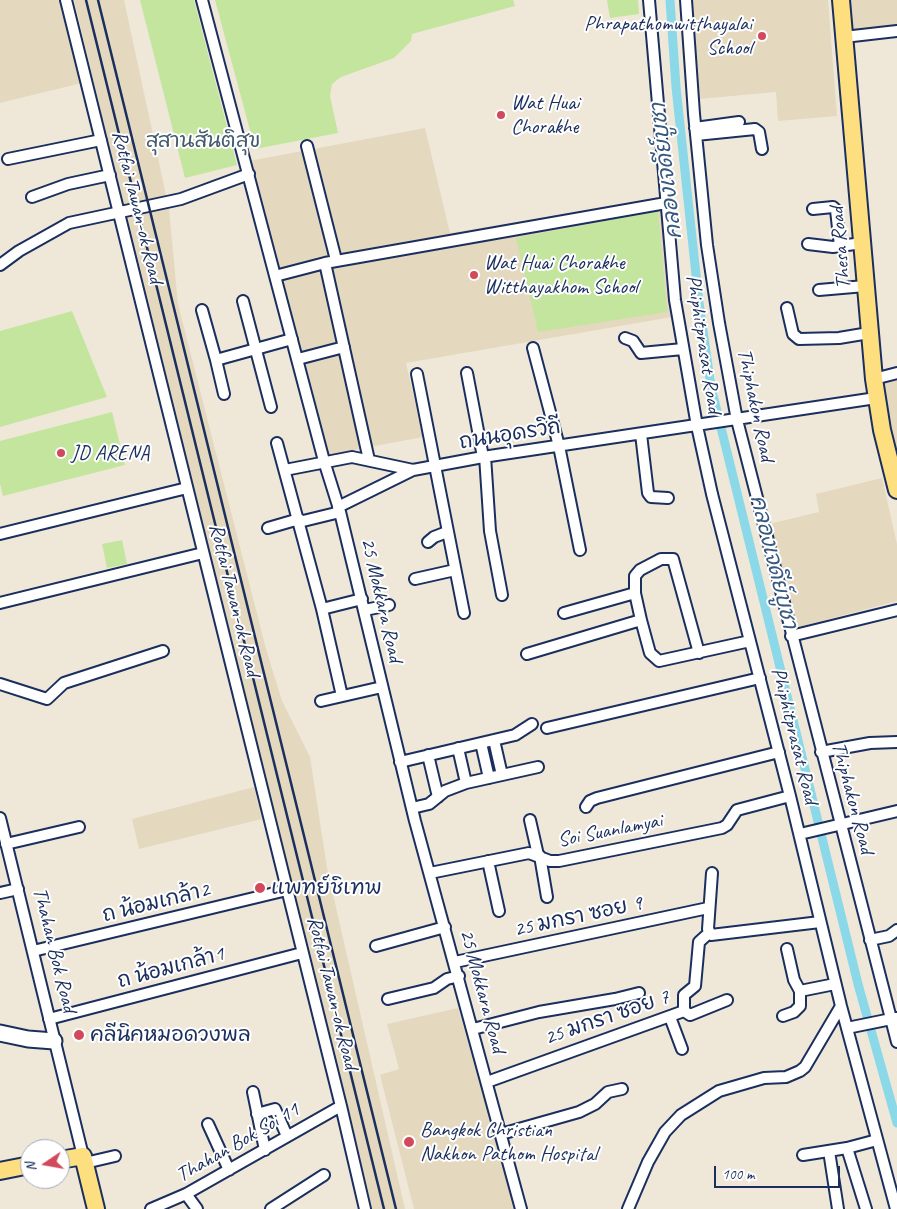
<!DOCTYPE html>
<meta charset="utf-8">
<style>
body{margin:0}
#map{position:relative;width:897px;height:1209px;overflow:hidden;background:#efe8d9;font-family:Caveat,sans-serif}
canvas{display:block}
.north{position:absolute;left:20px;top:1139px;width:50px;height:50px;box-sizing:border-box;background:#fff;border:1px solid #a4acbf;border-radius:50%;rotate:258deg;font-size:14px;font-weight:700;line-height:20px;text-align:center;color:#1b2f5e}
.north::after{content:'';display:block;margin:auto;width:18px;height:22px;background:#d1495b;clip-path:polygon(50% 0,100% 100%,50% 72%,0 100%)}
.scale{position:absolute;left:714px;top:1166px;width:126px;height:22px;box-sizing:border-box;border:2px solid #1b2f5e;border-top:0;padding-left:6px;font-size:15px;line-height:18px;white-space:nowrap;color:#1b2f5e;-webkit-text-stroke:4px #fff;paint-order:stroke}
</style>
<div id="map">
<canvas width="897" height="1209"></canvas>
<div class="north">N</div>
<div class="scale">100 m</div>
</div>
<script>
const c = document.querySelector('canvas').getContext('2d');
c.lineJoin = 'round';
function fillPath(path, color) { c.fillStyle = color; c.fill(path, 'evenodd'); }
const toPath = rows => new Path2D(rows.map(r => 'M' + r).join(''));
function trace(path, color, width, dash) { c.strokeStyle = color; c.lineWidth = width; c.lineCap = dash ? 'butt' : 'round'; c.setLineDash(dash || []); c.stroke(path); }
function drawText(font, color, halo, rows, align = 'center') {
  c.font = font + ' Caveat,"Playpen Sans Thai",sans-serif'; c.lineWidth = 4; c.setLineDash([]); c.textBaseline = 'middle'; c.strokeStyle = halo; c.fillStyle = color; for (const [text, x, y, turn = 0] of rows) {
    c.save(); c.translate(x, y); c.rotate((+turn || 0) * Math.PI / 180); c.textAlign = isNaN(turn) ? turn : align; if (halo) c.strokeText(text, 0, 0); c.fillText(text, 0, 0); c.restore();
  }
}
const built = toPath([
 [0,0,63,0,86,82,0,103],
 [74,0,124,0,169,209,178,304,266,649,282,701,310,757,327,868,405,1209,371,1209,177,430],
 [691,0,828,0,837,116,778,121,776,92,699,99],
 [845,0,897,0,897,25,848,30],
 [425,128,450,233,661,198,672,317,406,363,423,437,327,455,249,161],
 [897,375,897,460,878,378],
 [882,478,897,544,897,601,795,628,769,524,819,512,816,494],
 [254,787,262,819,139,849,132,819],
 [458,1008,512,1194,516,1209,414,1209,380,1075,399,1069,387,1024]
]);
const green = toPath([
 [140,0,194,0,237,165,185,178],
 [215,0,513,0,515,6,412,34,411,41,394,58,341,77,332,84,330,96,338,133,255,149],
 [607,0,638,0,639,14,610,18],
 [658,211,667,312,538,332,516,238],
 [72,311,107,397,0,427,0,331],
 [112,412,125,465,3,496,0,484,0,441],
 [122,540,127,564,107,568,102,544]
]);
const canal = toPath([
 [670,0,676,87,699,303,711,387,858,984,897,1123]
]);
const street = toPath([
 [66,0,341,1106,365,1209],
 [202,0,324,461,340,512,415,821,521,1209],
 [649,0,675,300,697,426,712,494,790,796,841,1006,896,1209],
 [686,0,694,114,707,245,719,323,737,420,897,1042],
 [844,37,897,31],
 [695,128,739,122],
 [696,135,755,129,759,132,762,149],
 [307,146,336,260],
 [8,159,101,140],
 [32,197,68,184,110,175],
 [813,209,833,207,836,210,840,246],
 [808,244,833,247,862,243],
 [0,265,19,251,69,223,181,199,249,174],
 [275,276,325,263],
 [819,290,865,286],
 [243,301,271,407],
 [787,308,793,334,799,339,839,338,869,333],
 [202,310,216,360],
 [625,338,633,341,641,353,683,349],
 [533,348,559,446,580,550],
 [298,359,344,347],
 [467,373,483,457],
 [417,374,464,613],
 [874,379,897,373],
 [224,394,216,360,292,339],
 [641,434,648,493,651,497,668,498],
 [277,443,322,609,342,696],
 [485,456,490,531,502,595],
 [369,460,325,263,666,203],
 [285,470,352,457,413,470],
 [338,507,413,470,483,457,876,398],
 [299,522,340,512],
 [268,528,299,519],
 [0,534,187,488],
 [428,542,434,537,447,532],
 [415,579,455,570],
 [635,593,635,576,640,570,661,559,673,559,699,653],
 [0,603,203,553],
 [322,609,362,599],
 [365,610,389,605],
 [564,613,635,593,641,620],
 [791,636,897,610],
 [527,654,641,620,650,653,659,661,750,641],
 [0,684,47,699,64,683,163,651],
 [321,701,382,687],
 [547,728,760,678],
 [494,740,502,775],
 [481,743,489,778],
 [458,748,466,783],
 [821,752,870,743,897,742],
 [428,755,438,797],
 [400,762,515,735,532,724],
 [586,807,590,801,597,798,779,752],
 [412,808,429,804,445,791,466,783,538,767],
 [0,818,83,1156],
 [530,820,538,855],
 [800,834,897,811],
 [6,844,79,827],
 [540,856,547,897],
 [488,861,499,911],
 [430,873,529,853,550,861,559,861,722,828,727,825,737,810,790,796],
 [712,873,708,929,711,935,820,922],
 [0,893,18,889],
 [870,940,889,936,897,930],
 [376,946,445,927],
 [787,949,794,980,800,991,835,984],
 [33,951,287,890],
 [455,962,708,908],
 [388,999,434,988,447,979,459,976],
 [684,1011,690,1015,727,1000],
 [783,1016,794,1012,800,1006,800,991],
 [670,1017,682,1049],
 [49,1019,302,953],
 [847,1028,896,1018],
 [473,1029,539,1012,615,999,639,993],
 [487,1082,684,1011,684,995,695,986,699,942,709,933],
 [253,1092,265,1150],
 [257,1114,275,1109,287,1136],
 [208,1124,229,1170],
 [501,1134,579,1112,595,1104,608,1092,622,1089],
 [847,1148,866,1209],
 [829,1151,838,1209],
 [803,1155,847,1148,877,1140],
 [85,1163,115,1156],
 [186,1194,197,1209],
 [151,1209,186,1194,341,1106],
 [271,1209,324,1175],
 [628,1209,648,1162,665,1132,681,1115,719,1091,764,1078,786,1077,800,1071,805,1067,841,1006]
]);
const secondary = toPath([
 [0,1033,28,1039,54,1041]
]);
const primary = toPath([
 [841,0,874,379,882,430,897,490],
 [60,1160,83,1156,96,1209],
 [0,1171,30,1165]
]);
const rail = toPath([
 [86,0,384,1209],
 [98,0,396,1209]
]);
const markers = [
 [762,36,5,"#d1495b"],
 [501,115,5,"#d1495b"],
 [474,275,5,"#d1495b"],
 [61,453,5,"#d1495b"],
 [260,888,6,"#d1495b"],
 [79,1035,6,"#d1495b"],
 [409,1142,6,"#d1495b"]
];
const poiNames = [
 ["Phrapathomwitthayalai",752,24,"right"],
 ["School",752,48,"right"],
 ["Wat Huai",511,103],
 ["Chorakhe",511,127],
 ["Wat Huai Chorakhe",484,263],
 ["Witthayakhom School",484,287],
 ["JD ARENA",71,453],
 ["แพทย์ชิเทพ",271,888],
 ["คลีนิคหมอดวงพล",90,1035],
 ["Bangkok Christian",420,1130],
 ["Nakhon Pathom Hospital",420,1154]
];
const parkNames = [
 ["สุสานสันติสุข",203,141]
];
const streetNames = [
 ["Rotfai Tawan-ok Road",137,207,76],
 ["Thesa Road",841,248,-95],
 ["Phiphitprasat Road",703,344,81],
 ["Thiphakon Road",755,405,78],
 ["ถนนอุดรวิถี",510,435,-9],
 ["Rotfai Tawan-ok Road",234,600,76],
 ["25 Mokkara Road",381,600,77],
 ["Phiphitprasat Road",794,736,76],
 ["Thiphakon Road",852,798,75],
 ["Soi Suanlamyai",610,831,-11],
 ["ถ น้อมเกล้า2",156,903,-14],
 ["25 มกรา ซอย 9",578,917,-12],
 ["Thahan Bok Road",54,950,76],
 ["ถ น้อมเกล้า1",171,968,-15],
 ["25 Mokkara Road",482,991,75],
 ["Rotfai Tawan-ok Road",332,993,76],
 ["25 มกรา ซอย 7",607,1018,-19],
 ["Thahan Bok Soi 11",238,1143,-30]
];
const waterNames = [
 ["คลองเจดีย์บูชา",667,171,-97],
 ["คลองเจดีย์บูชา",773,562,76]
];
fillPath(built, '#e4d8bf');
fillPath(green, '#c4e59e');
trace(canal, '#8ad8e8', 9);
trace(street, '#1b2f5e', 14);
trace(secondary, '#1b2f5e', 19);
trace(primary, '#1b2f5e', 20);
trace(street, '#fff', 10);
trace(secondary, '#fff', 15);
trace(primary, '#fedf80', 16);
trace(rail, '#1b2f5e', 2.5);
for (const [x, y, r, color] of markers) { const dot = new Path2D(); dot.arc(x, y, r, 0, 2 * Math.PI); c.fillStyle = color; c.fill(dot); trace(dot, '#fff', 2); }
drawText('21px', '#1b2f5e', '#fff', poiNames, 'left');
drawText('21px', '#455c6e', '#fff', parkNames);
drawText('21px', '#1b2f5e', '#fff', streetNames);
drawText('italic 22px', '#375980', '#fff', waterNames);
</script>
